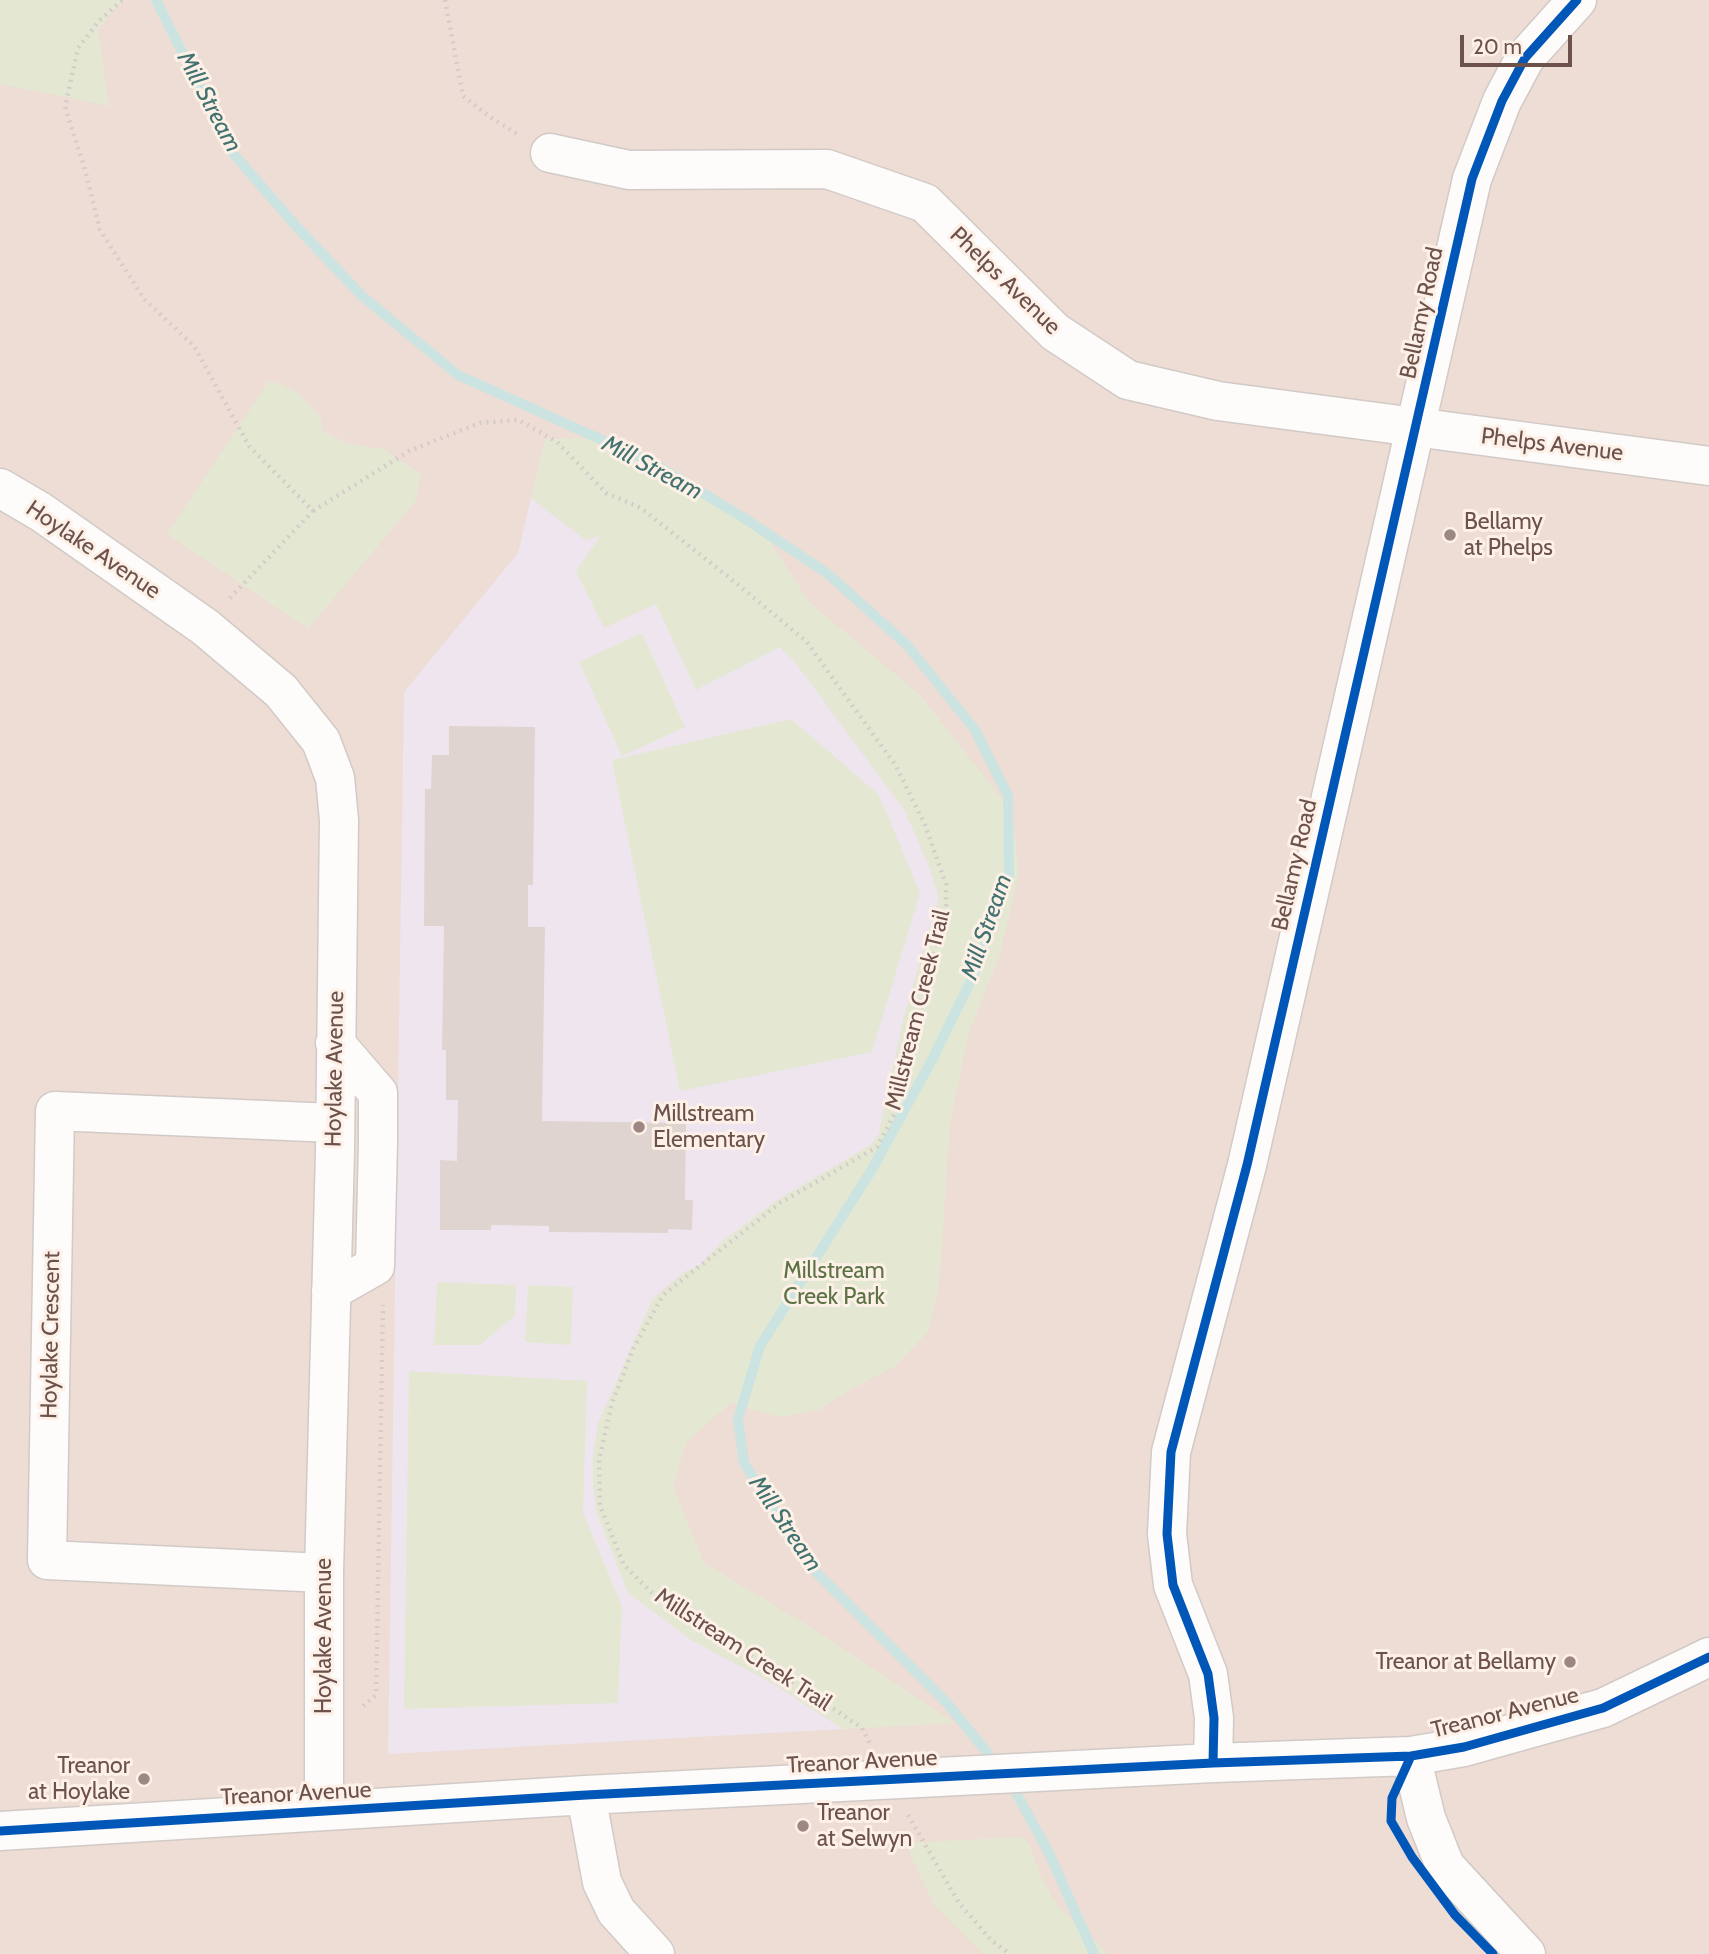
<!DOCTYPE html>
<style>
body{margin:0}
#map{position:relative;width:1709px;height:1954px;overflow:hidden;background:#f4ece7;font-family:Cabin,sans-serif}
canvas{display:block}
.scale{position:absolute;left:1460px;top:35px;width:112px;height:32px;box-sizing:border-box;border:4px solid #6d514b;border-top:0;padding-left:9px;font-size:21px;line-height:24px;white-space:nowrap;color:#6d514b;-webkit-text-stroke:5px #fdf0e7;paint-order:stroke}
</style>
<div id="map">
<canvas width="1709" height="1954"></canvas>
<div class="scale">20 m</div>
</div>
<script>
const c = document.querySelector('canvas').getContext('2d');
c.lineJoin = 'round';
function fillPath(path, color) { c.fillStyle = color; c.fill(path, 'evenodd'); }
const toPath = rows => new Path2D(rows.map(r => 'M' + r).join(''));
function trace(path, color, width, dash) { c.strokeStyle = color; c.lineWidth = width; c.lineCap = dash ? 'butt' : 'round'; c.setLineDash(dash || []); c.stroke(path); }
function drawText(font, color, halo, rows, align = 'center') {
  c.font = font + ' Cabin,sans-serif'; c.lineWidth = 6; c.setLineDash([]); c.textBaseline = 'middle'; c.strokeStyle = halo; c.fillStyle = color; for (const [text, x, y, turn = 0] of rows) {
    c.save(); c.translate(x, y); c.rotate((+turn || 0) * Math.PI / 180); c.textAlign = isNaN(turn) ? turn : align; if (halo) c.strokeText(text, 0, 0); c.fillText(text, 0, 0); c.restore();
  }
}
const residential = toPath([
 [0,0,1709,0,1709,1954,0,1954]
]);
const education = toPath([
 [531,498,586,540,602,534,773,640,796,663,905,811,929,866,939,898,903,1020,879,1134,872,1144,724,1240,701,1264,684,1273,662,1290,653,1300,598,1424,629,1593,693,1641,774,1684,843,1729,388,1754,404,692,518,553]
]);
const green = toPath([
 [0,0,122,0,98,30,109,106,0,84],
 [268,382,277,383,298,393,320,416,323,431,349,444,383,449,421,474,415,502,308,629,167,534],
 [581,438,636,448,724,500,766,535,809,602,921,696,1012,812,1019,875,999,957,969,1032,950,1122,939,1287,928,1332,895,1366,850,1390,818,1410,779,1417,730,1403,686,1443,673,1486,704,1563,810,1627,955,1723,843,1729,774,1684,693,1641,628,1593,597,1514,593,1487,593,1456,598,1424,652,1300,684,1272,701,1264,724,1240,777,1200,872,1144,879,1134,903,1020,939,898,929,866,905,811,796,663,780,647,696,690,656,604,604,628,576,571,601,535,586,540,531,498,545,439],
 [642,633,685,727,622,756,579,662],
 [791,719,879,795,920,893,872,1052,680,1091,612,760],
 [437,1282,516,1285,515,1315,480,1345,434,1345],
 [528,1285,573,1287,571,1345,525,1342],
 [409,1371,587,1381,583,1513,622,1606,618,1703,404,1709],
 [1021,1837,1029,1844,1041,1877,1058,1907,1109,1954,984,1954,934,1905,905,1843]
]);
const stream = toPath([
 [156,0,232,152,295,225,362,296,458,375,653,463,744,518,828,574,907,645,975,730,1008,796,1009,875,976,970,932,1060,871,1171,760,1346,738,1419,744,1463,807,1563,947,1703,997,1765],
 [1009,1780,1049,1853,1094,1954]
]);
const building = toPath([
 [449,726,535,727,533,885,528,885,528,927,545,927,542,1121,686,1123,685,1200,693,1200,692,1230,668,1229,668,1233,549,1232,549,1226,491,1225,491,1230,440,1230,440,1160,457,1161,458,1100,446,1100,446,1050,442,1050,444,926,424,926,425,789,431,789,432,755,449,755]
]);
const path = toPath([
 [122,0,98,22,78,48,65,107,84,166,100,230,144,299,194,346,249,446,313,511,229,599],
 [445,0,463,96,490,117,517,134],
 [313,511,409,451,480,423,519,420,557,442,606,493,641,508,731,579,806,641,896,766,925,825,946,884,946,905,896,1111,877,1147,780,1203,663,1295,633,1349,612,1403,599,1460,600,1506,624,1565,660,1601,812,1694,862,1728,870,1744],
 [363,1706,376,1695,383,1305],
 [908,1815,959,1903,992,1941,1010,1954]
]);
const minor = toPath([
 [550,153,629,170,827,169,925,203,1055,332,1128,380,1218,401,1709,466],
 [0,488,41,512,205,627,281,691,321,741,335,778,339,820,335,1151,324,1573,324,1810],
 [331,1291,375,1266,378,1143,378,1093,335,1043],
 [324,1573,47,1560,55,1111,333,1123],
 [1411,1756,1426,1818,1445,1866,1526,1954],
 [1213,1763,1214,1718,1208,1674,1173,1585,1167,1534,1171,1452,1247,1165,1472,179,1502,101,1525,58,1577,0],
 [586,1795,602,1882,616,1911,655,1954],
 [0,1831,586,1795,1213,1763,1411,1756,1464,1747,1603,1708,1709,1657]
]);
const cycleway = toPath([
 [1411,1756,1392,1798,1391,1821,1412,1857,1455,1915,1493,1954],
 [1213,1763,1214,1718,1208,1674,1173,1585,1167,1534,1171,1452,1247,1165,1472,179,1502,101,1525,58,1577,0],
 [0,1831,586,1795,1213,1763,1411,1756,1464,1747,1603,1708,1709,1657]
]);
const markers = [
 [1450,535,7,"#9c8782"],
 [639,1127,7,"#9c8782"],
 [1570,1662,7,"#9c8782"],
 [144,1779,7,"#9c8782"],
 [803,1826,7,"#9c8782"]
];
const streetNames = [
 ["Phelps Avenue",1005,281,44],
 ["Bellamy Road",1422,313,-78],
 ["Phelps Avenue",1552,445,7],
 ["Hoylake Avenue",93,550,34],
 ["Bellamy Road",1295,865,-77],
 ["Millstream Creek Trail",918,1010,-76],
 ["Hoylake Avenue",335,1069,-89],
 ["Hoylake Crescent",51,1335,-89],
 ["Hoylake Avenue",324,1636,-90],
 ["Millstream Creek Trail",743,1650,33],
 ["Treanor Avenue",1505,1713,-14],
 ["Treanor Avenue",862,1762,-3],
 ["Treanor Avenue",296,1794,-3]
];
const poiNames = [
 ["Bellamy",1464,522],
 ["at Phelps",1464,548],
 ["Millstream",653,1114],
 ["Elementary",653,1140],
 ["Treanor at Bellamy",1556,1662,"right"],
 ["Treanor",130,1766,"right"],
 ["at Hoylake",130,1792,"right"],
 ["Treanor",817,1813],
 ["at Selwyn",817,1839]
];
const parkNames = [
 ["Millstream",834,1271],
 ["Creek Park",834,1297]
];
const waterNames = [
 ["Mill Stream",209,102,62],
 ["Mill Stream",652,468,28],
 ["Mill Stream",987,927,-71],
 ["Mill Stream",785,1524,56]
];
fillPath(residential, '#edddd5');
fillPath(education, '#eee5ef');
fillPath(green, '#e4e8d3');
trace(stream, '#cbe4e1', 10);
fillPath(building, '#e0d4d0');
trace(minor, '#d2cac6', 41);
trace(path, '#d5ccc9', 4.5, [2, 5]);
trace(minor, '#fdfcfb', 38);
trace(cycleway, '#0057b8', 9);
for (const [x, y, r, color] of markers) { const dot = new Path2D(); dot.arc(x, y, r, 0, 2 * Math.PI); c.fillStyle = color; c.fill(dot); trace(dot, '#fdf0e7', 2.5); }
drawText('23px', '#6d514b', '#fdf0e7', streetNames);
drawText('23px', '#6d514b', '#fdf0e7', poiNames, 'left');
drawText('23px', '#5b7245', '#fdf0e7', parkNames);
drawText('italic 24px', '#427270', '#fdf0e7', waterNames);
</script>
